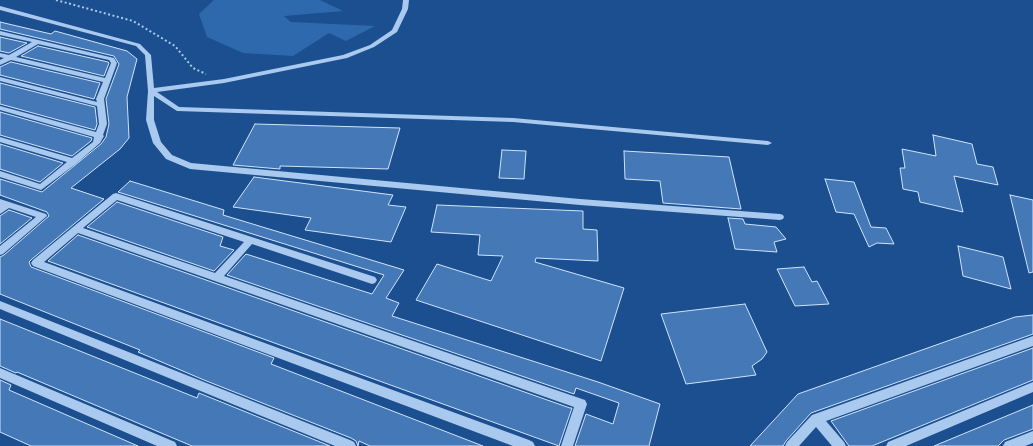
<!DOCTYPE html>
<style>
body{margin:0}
canvas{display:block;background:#1b4f8f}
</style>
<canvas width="1033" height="446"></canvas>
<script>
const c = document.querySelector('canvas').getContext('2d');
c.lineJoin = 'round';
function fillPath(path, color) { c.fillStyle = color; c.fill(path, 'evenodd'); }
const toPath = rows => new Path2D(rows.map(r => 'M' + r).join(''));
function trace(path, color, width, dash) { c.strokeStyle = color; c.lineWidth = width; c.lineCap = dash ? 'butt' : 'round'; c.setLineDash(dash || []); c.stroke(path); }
const green = toPath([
 [214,0,320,0,343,11,284,16,291,22,375,26,346,41,329,33,293,56,243,53,207,37,199,14]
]);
const building = toPath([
 [0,22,51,34,55,31,127,51,137,59,127,97,129,138,120,149,71,188,104,199,32,259,29,262,31,267,274,358,271,364,483,446,370,446,359,441,358,446,356,441,351,438,204,380,138,352,140,350,0,294,0,257,4,255,49,216,47,212,0,195,0,179,42,192,101,144,106,137,109,124,106,99,119,64,114,56,0,29,0,22],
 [0,37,27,43,9,53,0,51,0,37],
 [38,46,108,62,109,63,104,76,21,56,38,46],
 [11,62,100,83,94,99,0,75,0,67,11,62],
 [0,83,95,107,97,124,95,130,0,104,0,83],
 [0,112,92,138,91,141,72,156,0,135,0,112],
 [255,124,400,128,388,169,280,166,280,169,233,165,255,124],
 [933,135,972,144,977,164,993,167,998,185,954,176,963,212,920,202,918,192,903,189,900,168,905,168,902,149,936,156,933,135],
 [0,144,63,163,40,182,0,169,0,144],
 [502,150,526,151,524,179,499,178,502,150],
 [624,151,729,157,741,209,663,203,660,181,625,179,624,151],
 [254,177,393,195,388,205,406,207,391,242,305,230,311,218,233,207,254,177],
 [825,179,854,182,871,227,886,228,894,244,877,243,869,247,854,214,836,212,825,179],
 [130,181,224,210,223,215,404,270,386,298,399,303,392,316,598,382,660,404,649,446,575,446,586,414,613,424,619,403,576,388,574,394,227,275,246,254,372,294,384,275,118,192,130,181],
 [1010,195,1033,200,1033,272,1029,273,1010,195],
 [117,202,223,237,220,246,234,250,214,271,87,227,117,202],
 [437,205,583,211,583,229,597,230,598,261,536,258,535,262,624,288,601,361,416,300,437,264,491,281,503,256,478,255,480,235,431,232,437,205],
 [9,210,32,218,0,244,0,216,9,210],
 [728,218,743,219,745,224,776,227,786,239,774,242,777,252,735,249,728,218],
 [78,235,570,408,572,408,559,446,48,261,78,235],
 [958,246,1003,257,1011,289,963,276,958,246],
 [804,267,812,282,817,281,829,304,795,306,777,269,804,267],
 [745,304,767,352,762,359,752,366,756,375,686,384,661,314,745,304],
 [1033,315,1033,334,811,413,786,441,783,446,750,446,798,394,1015,317,1033,315],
 [0,319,197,398,199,393,330,446,192,446,17,372,16,373,0,366,0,319],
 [1033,348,1033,380,872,446,849,446,831,421,1033,348],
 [0,380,11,385,9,390,138,446,31,446,0,432,0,380],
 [1033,405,1033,429,1004,440,998,446,934,446,1033,405]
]);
const path = toPath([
 [56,0,133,21,175,46,193,68,206,74]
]);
const minor = toPath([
 [403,0,409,0,408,9,397,32,374,47,347,58,224,83,157,92,179,107,513,118,768,141,772,143,768,145,513,122,177,111,154,96,154,120,161,142,172,155,191,163,580,199,780,214,783,215,784,217,783,219,780,220,580,205,190,169,166,159,153,143,146,120,148,91,145,55,136,46,0,10,0,6,140,44,151,55,154,88,224,79,343,55,370,45,392,30,402,9,403,0],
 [0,31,114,58,117,63,104,99,107,124,103,135,104,136,100,143,77,163,41,190,0,177,0,171,40,184,67,162,0,142,0,137,72,158,93,142,94,137,0,110,0,106,96,132,99,124,97,106,0,81,0,77,97,102,96,99,103,82,11,60,0,65,0,60,4,58,0,57,0,53,9,55,32,42,0,35,0,31],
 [38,44,109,60,111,63,105,78,16,57,38,44],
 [116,193,375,277,377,280,375,283,372,284,252,244,224,276,585,400,587,404,573,446,561,446,574,407,78,233,44,262,529,440,533,442,535,446,513,446,33,266,31,263,33,260,113,194,116,193],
 [117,200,244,242,215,273,83,228,117,200],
 [0,199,46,214,47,216,3,254,0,255,0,246,36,217,9,208,0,214,0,199],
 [0,301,350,440,354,442,356,446,335,446,0,309,0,301],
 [1033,336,1033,346,826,421,844,442,846,446,832,446,816,427,799,446,785,446,787,442,812,415,1033,336],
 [0,368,175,442,177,446,157,446,0,378,0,368],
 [1033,382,1033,392,906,446,886,446,888,442,1033,382],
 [1033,431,1033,443,1025,446,1003,446,1005,442,1033,431]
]);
fillPath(green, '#2e69ad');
fillPath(building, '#4478b7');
trace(building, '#cfe3fa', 1);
trace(path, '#a9c9ee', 2, [2, 2.5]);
fillPath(minor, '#a9c9ee');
</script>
